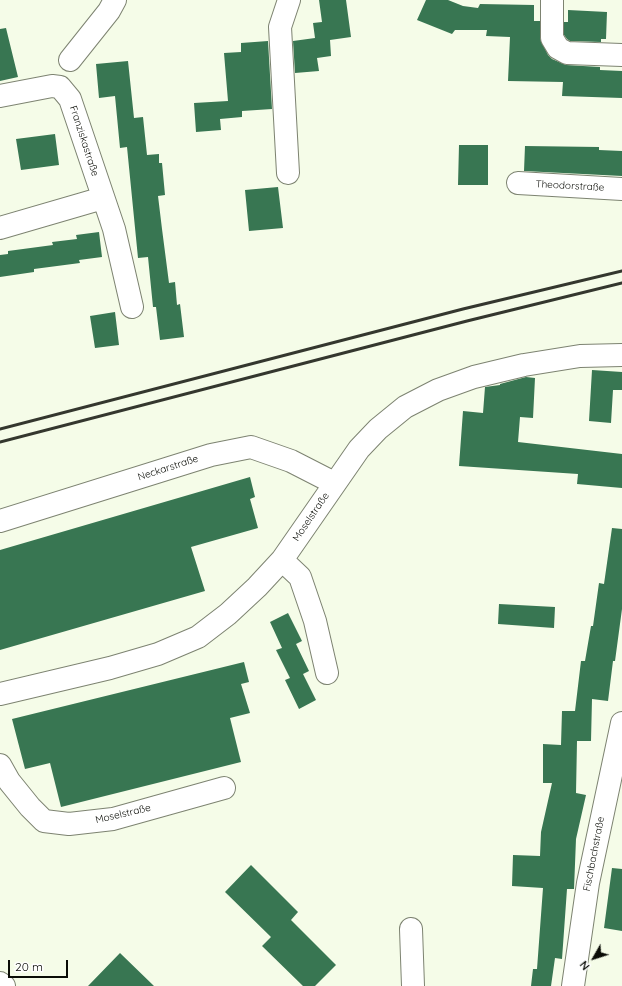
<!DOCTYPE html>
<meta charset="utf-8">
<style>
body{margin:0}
#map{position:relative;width:622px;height:986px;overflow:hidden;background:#f5fce8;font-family:Quicksand,sans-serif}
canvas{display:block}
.north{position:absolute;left:574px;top:938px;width:40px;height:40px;-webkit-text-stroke:3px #fff;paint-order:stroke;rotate:231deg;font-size:11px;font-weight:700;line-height:16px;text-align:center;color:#0a0c06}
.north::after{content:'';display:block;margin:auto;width:14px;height:18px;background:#0a0c06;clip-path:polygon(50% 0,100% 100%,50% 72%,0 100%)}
.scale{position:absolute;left:8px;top:960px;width:60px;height:18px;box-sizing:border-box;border:2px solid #0a0c06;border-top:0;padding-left:5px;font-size:12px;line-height:14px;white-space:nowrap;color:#0a0c06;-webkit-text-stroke:3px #fff;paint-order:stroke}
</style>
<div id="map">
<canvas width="622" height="986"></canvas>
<div class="north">N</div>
<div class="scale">20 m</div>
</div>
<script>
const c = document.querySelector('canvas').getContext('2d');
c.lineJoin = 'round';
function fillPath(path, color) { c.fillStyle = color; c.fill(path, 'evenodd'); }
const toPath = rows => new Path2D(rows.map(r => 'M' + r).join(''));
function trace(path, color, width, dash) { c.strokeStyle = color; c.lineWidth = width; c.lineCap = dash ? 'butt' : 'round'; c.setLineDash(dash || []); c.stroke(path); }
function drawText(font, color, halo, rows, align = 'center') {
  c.font = font + ' Quicksand,sans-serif'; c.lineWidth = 3.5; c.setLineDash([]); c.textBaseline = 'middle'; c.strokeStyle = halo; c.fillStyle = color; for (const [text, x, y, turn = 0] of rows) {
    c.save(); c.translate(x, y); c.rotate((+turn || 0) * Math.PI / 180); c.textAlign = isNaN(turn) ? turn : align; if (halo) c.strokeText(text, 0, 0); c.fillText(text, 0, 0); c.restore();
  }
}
const building = toPath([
 [319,0,346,0,351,37,330,40,331,56,317,58,319,71,295,73,293,41,315,38,313,23,322,22],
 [426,0,448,0,463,6,478,8,480,4,534,5,534,21,540,21,540,38,548,55,552,59,566,65,600,67,600,70,622,71,622,98,562,96,563,82,508,81,510,37,486,36,487,30,455,30,452,34,417,20],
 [568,10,607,12,606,39,601,39,601,42,570,41,567,39,564,35,564,22,568,22],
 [6,28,18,77,0,81,0,29],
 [268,41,272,109,242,111,242,117,220,119,221,130,196,132,194,103,228,101,224,53,241,52,241,43],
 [128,61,134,118,143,117,147,155,159,154,159,163,162,163,165,195,158,196,162,229,169,283,175,282,177,305,180,304,184,337,160,340,156,307,153,307,148,257,138,258,127,147,120,148,115,96,99,98,96,64],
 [55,134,59,165,21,170,16,139],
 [459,145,488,145,488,185,458,185],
 [525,146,599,147,599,150,622,151,622,176,524,171],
 [278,187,283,228,249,231,245,190],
 [99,232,102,257,79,260,80,263,34,269,34,272,0,277,0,255,8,254,8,251,53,245,52,242,77,239,76,235],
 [115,312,119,345,95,348,90,316],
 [592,370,622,372,622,390,613,390,611,423,589,421],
 [526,377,535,378,533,418,520,417,518,442,622,454,622,488,577,484,578,474,459,466,463,411,483,413,485,387,500,385,500,384],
 [250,477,255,497,250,499,258,528,191,547,205,591,0,650,0,550],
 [612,528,622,529,622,609,615,661,613,661,608,701,592,699,591,741,577,741,576,793,586,795,576,839,574,889,567,889,562,959,555,958,551,986,531,986,533,969,537,969,543,888,512,886,513,855,540,856,541,832,552,783,543,783,543,744,561,745,562,711,575,711,581,661,585,661,591,626,593,626,599,583,604,584],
 [499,604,555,607,554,628,498,624],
 [288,613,302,641,296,644,309,671,303,674,316,700,299,709,285,680,290,678,276,650,282,648,270,622],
 [244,662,249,682,241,684,250,713,230,718,241,762,61,807,50,763,25,769,12,719],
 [251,865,298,912,291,920,336,965,315,986,303,986,262,946,271,937,225,892],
 [612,868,622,869,622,931,604,928],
 [120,953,154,986,88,986]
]);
const minor = toPath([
 [552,0,552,38,558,48,567,53,622,55],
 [70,60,109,11,115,0],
 [0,96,52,86,60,87,70,99,114,229,132,307],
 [288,173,280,27,289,0],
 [518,183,622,189],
 [0,228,103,198],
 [0,521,211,455,251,447,291,461,334,483],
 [282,560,300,577,315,621,327,673],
 [0,694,110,668,158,654,198,637,228,614,257,587,282,560,359,449,378,429,405,407,438,390,474,377,524,365,580,356,622,355],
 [0,765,9,781,30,807,44,821,69,824,113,819,224,788],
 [411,929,413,986],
 [0,983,4,986],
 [573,986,588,883,622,723]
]);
const rail = toPath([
 [0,429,463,309,622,271],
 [0,442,467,321,622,283]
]);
const streetNames = [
 ["Franziskastraße",84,141,72],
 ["Theodorstraße",570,186,3],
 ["Neckarstraße",168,468,-18],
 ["Moselstraße",311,517,-56],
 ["Moselstraße",123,814,-13],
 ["Fischbachstraße",594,854,-79]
];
fillPath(building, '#387652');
trace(minor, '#7d8371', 24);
trace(minor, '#fff', 22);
trace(rail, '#34372e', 3);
drawText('10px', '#0a0c06', '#fff', streetNames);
</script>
